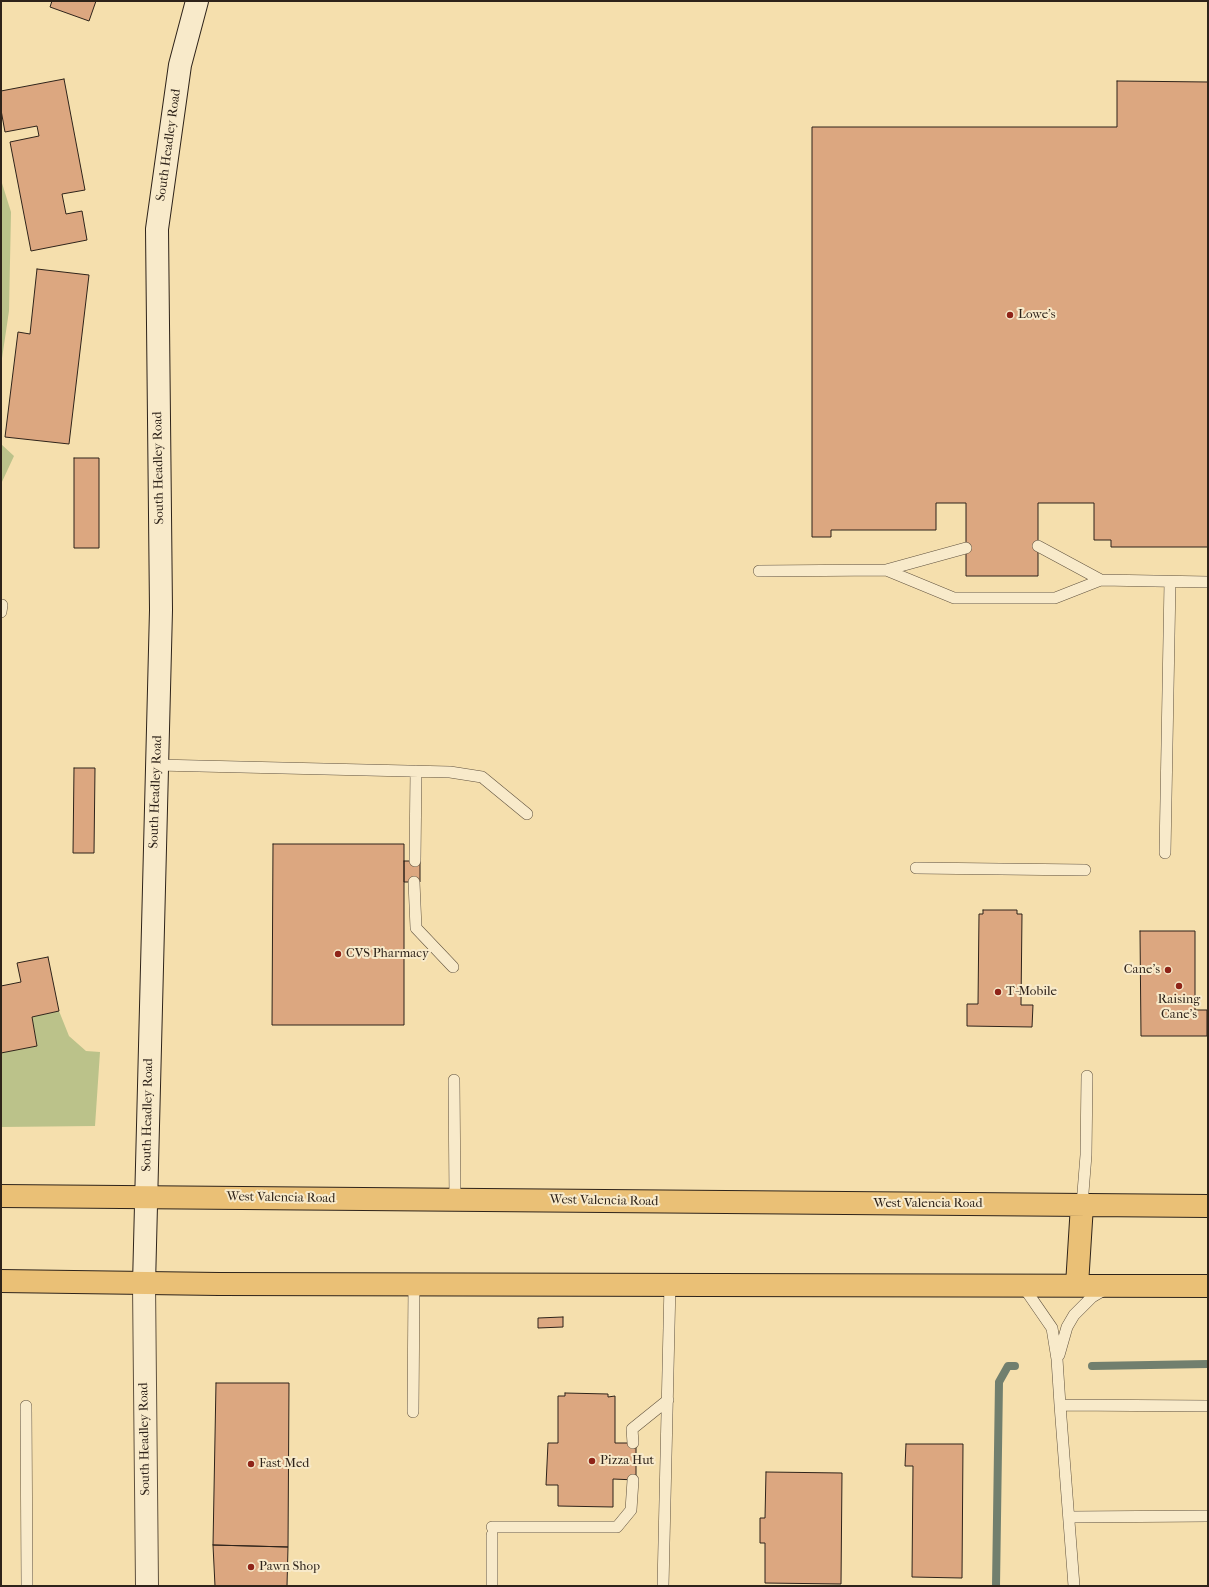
<!DOCTYPE html>
<meta charset="utf-8">
<style>
body{margin:0}
#map{position:relative;width:1209px;height:1587px;overflow:hidden;background:#f5dfad;font-family:"IM FELL French Canon",serif}
canvas{display:block}
.frame{position:absolute;inset:0;border:2px solid #2e231a;pointer-events:none}
</style>
<div id="map">
<canvas width="1209" height="1587"></canvas>
<div class="frame"></div>
</div>
<script>
const c = document.querySelector('canvas').getContext('2d');
c.lineJoin = 'round';
function fillPath(path, color) { c.fillStyle = color; c.fill(path, 'evenodd'); }
const toPath = rows => new Path2D(rows.map(r => 'M' + r).join(''));
function trace(path, color, width, dash) { c.strokeStyle = color; c.lineWidth = width; c.lineCap = dash ? 'butt' : 'round'; c.setLineDash(dash || []); c.stroke(path); }
function drawText(font, color, halo, rows, align = 'center') {
  c.font = font + ' "IM FELL French Canon",serif'; c.lineWidth = 4; c.setLineDash([]); c.textBaseline = 'middle'; c.strokeStyle = halo; c.fillStyle = color; for (const [text, x, y, turn = 0] of rows) {
    c.save(); c.translate(x, y); c.rotate((+turn || 0) * Math.PI / 180); c.textAlign = isNaN(turn) ? turn : align; if (halo) c.strokeText(text, 0, 0); c.fillText(text, 0, 0); c.restore();
  }
}
const green = toPath([
 [1,180,11,212,9,311,1,365],
 [1,444,14,456,1,484],
 [59,1011,69,1036,86,1051,100,1052,95,1126,1,1127,1,1053,37,1046,32,1017]
]);
const stream = toPath([
 [1092,1366,1208,1364],
 [996,1586,999,1382,1008,1366,1015,1366]
]);
const building = toPath([
 [52,1,96,1,89,21,50,7,52,1],
 [64,79,85,190,62,194,66,214,82,211,87,240,31,251,10,142,39,136,37,126,5,132,1,110,1,91,64,79],
 [1117,81,1208,82,1208,547,1111,547,1111,540,1094,540,1094,503,1038,503,1038,576,966,576,966,503,936,503,936,530,831,530,831,537,812,537,812,127,1117,127,1117,81],
 [37,269,89,275,69,444,5,437,18,332,30,334,37,269],
 [74,458,99,458,99,548,74,548,74,458],
 [74,768,95,768,94,853,73,853,74,768],
 [273,844,404,844,404,1025,272,1025,273,844],
 [404,861,420,861,420,882,404,882,404,861],
 [983,910,1017,910,1017,914,1022,914,1021,1005,1033,1005,1032,1027,967,1026,967,1004,978,1004,979,914,983,914,983,910],
 [1140,931,1195,931,1195,1010,1207,1010,1207,1036,1141,1036,1140,931],
 [48,957,59,1011,32,1017,37,1046,1,1053,1,986,21,982,17,963,48,957],
 [563,1317,563,1327,538,1328,538,1318,563,1317],
 [216,1383,289,1383,288,1547,213,1545,216,1383],
 [565,1393,608,1394,608,1397,615,1396,615,1443,636,1443,636,1480,613,1479,613,1507,558,1506,558,1485,546,1485,548,1443,558,1443,558,1396,565,1396,565,1393],
 [906,1444,963,1444,962,1578,912,1577,913,1466,905,1466,906,1444],
 [766,1472,842,1473,841,1584,765,1583,765,1543,760,1543,760,1518,765,1518,766,1472],
 [213,1545,288,1547,287,1586,215,1586,213,1545]
]);
const lane = toPath([
 [1038,546,1101,580],
 [886,570,966,548],
 [759,571,886,570,954,598,1055,598,1101,580,1208,582],
 [1,612,2,605],
 [157,765,450,772,482,777,527,814],
 [1165,853,1170,582],
 [415,861,416,771],
 [916,868,1085,870],
 [414,882,416,928,453,967],
 [454,1080,455,1200],
 [1082,1205,1086,1155,1087,1076],
 [1023,1286,1052,1328,1057,1359,1060,1405,1208,1406],
 [1059,1355,1067,1327,1074,1315,1092,1297,1104,1290],
 [1060,1405,1074,1586],
 [26,1406,27,1586],
 [413,1412,414,1284],
 [633,1443,632,1429,668,1400],
 [1069,1517,1208,1516],
 [492,1527,617,1527,631,1510,633,1480],
 [492,1535,492,1586],
 [663,1586,670,1284]
]);
const street = toPath([
 [144,1284,147,1586]
]);
const secondary = toPath([
 [144,1284,161,610,157,229,180,65,197,1]
]);
const primary = toPath([
 [1,1196,1208,1206],
 [1,1281,219,1284,1208,1286],
 [1077,1285,1082,1205]
]);
const markers = [
 [1010,315,4,"#8f2418"],
 [338,954,4,"#8f2418"],
 [1168,970,4,"#8f2418"],
 [1179,986,4,"#8f2418"],
 [998,992,4,"#8f2418"],
 [592,1461,4,"#8f2418"],
 [251,1464,4,"#8f2418"],
 [251,1567,4,"#8f2418"]
];
const streetNames = [
 ["South Headley Road",169,145,-82],
 ["South Headley Road",159,468,-91],
 ["South Headley Road",156,792,-88],
 ["South Headley Road",148,1115,-89],
 ["West Valencia Road",281,1198,1],
 ["West Valencia Road",604,1201,1],
 ["West Valencia Road",928,1204],
 ["South Headley Road",145,1439,-91]
];
const poiNames = [
 ["Lowe’s",1018,315],
 ["CVS Pharmacy",346,954],
 ["Cane's",1160,970,"right"],
 ["T-Mobile",1006,992],
 ["Raising",1179,1000,"center"],
 ["Cane's",1179,1015,"center"],
 ["Pizza Hut",600,1461],
 ["Fast Med",259,1464],
 ["Pawn Shop",259,1567]
];
fillPath(green, '#bbc28a');
trace(stream, '#717f6e', 8);
fillPath(building, '#dca780');
trace(building, '#2e231a', 1);
trace(lane, '#60523f', 12);
trace(street, '#60523f', 24);
trace(secondary, '#2e231a', 24);
trace(primary, '#2e231a', 24);
trace(lane, '#f8eaca', 11);
trace(street, '#f8eaca', 22);
trace(secondary, '#f8eaca', 22);
trace(primary, '#eac076', 22);
for (const [x, y, r, color] of markers) { const dot = new Path2D(); dot.arc(x, y, r, 0, 2 * Math.PI); c.fillStyle = color; c.fill(dot); trace(dot, '#f8eaca', 1.5); }
drawText('13px', '#2e231a', '#f8eaca', streetNames);
drawText('13px', '#2e231a', '#f8eaca', poiNames, 'left');
</script>
